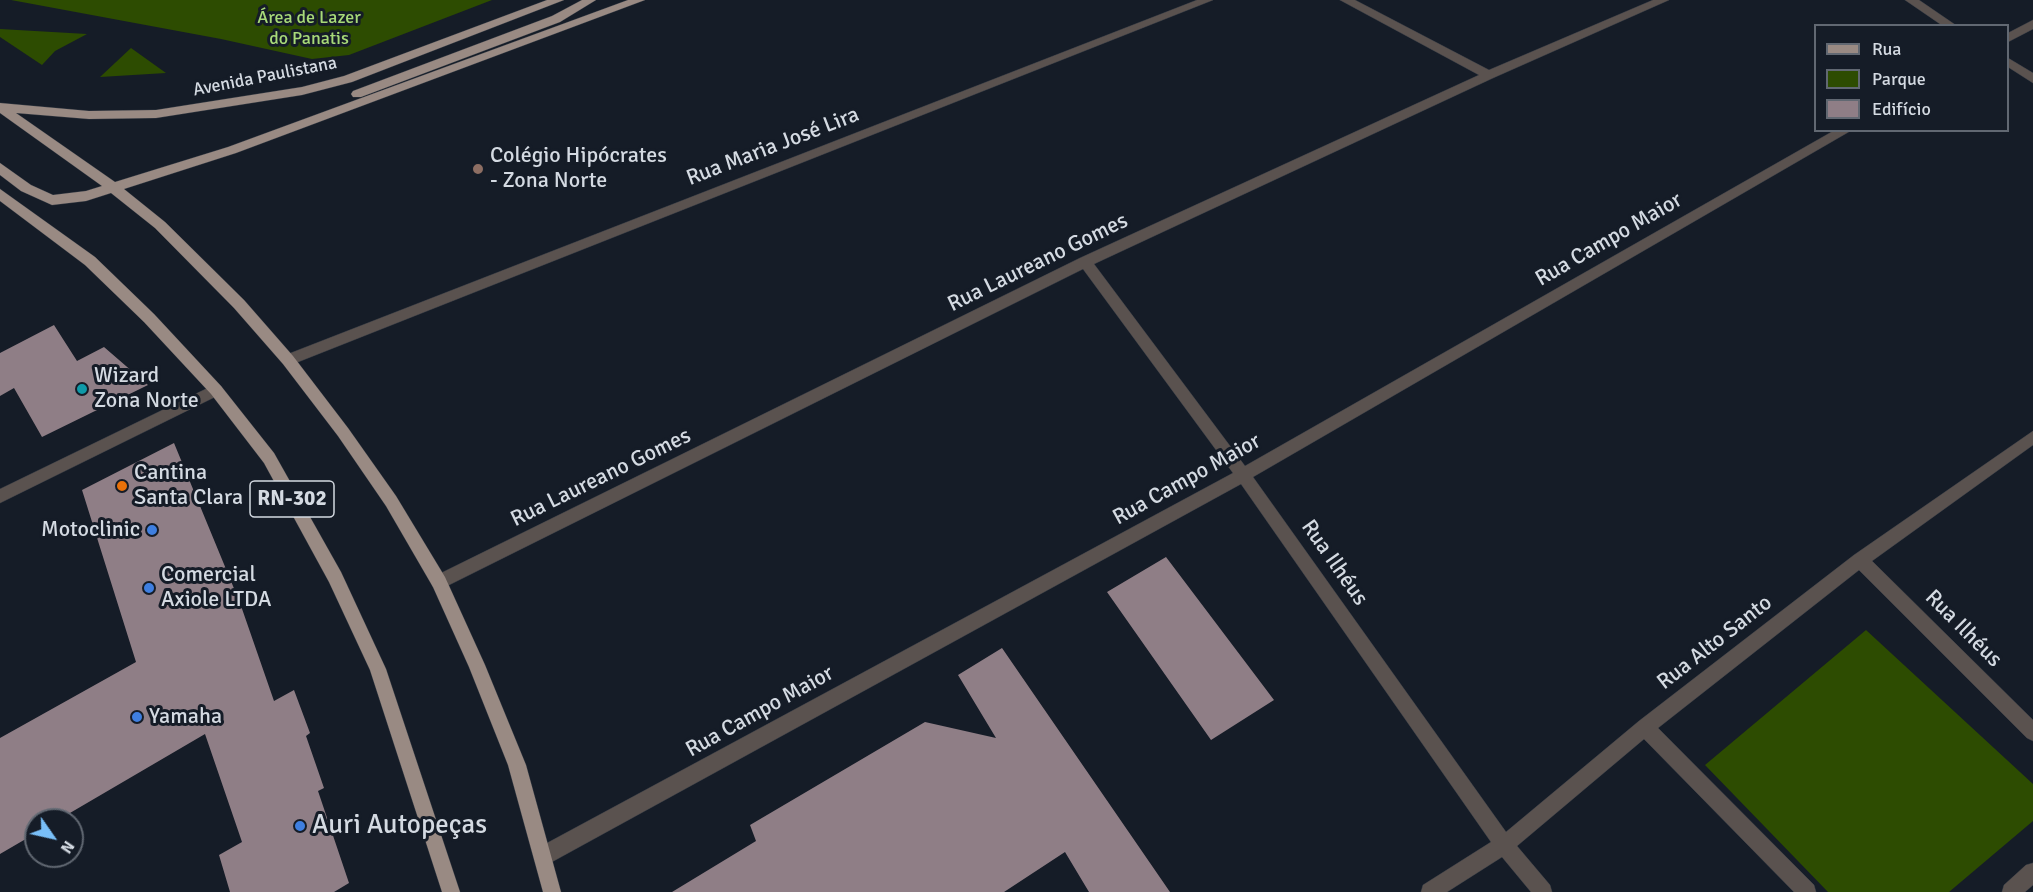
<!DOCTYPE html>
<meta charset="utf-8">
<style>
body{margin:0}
#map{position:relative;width:2033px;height:892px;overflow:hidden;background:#151c27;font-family:Signika,sans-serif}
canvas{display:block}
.legend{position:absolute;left:1814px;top:24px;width:195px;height:108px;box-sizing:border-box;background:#151c27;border:2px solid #616872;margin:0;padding:8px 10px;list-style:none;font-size:18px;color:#d4dae2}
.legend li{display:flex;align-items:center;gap:12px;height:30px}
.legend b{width:30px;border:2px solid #616872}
.north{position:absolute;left:24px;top:808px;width:60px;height:60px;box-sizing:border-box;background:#151c27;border:2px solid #616872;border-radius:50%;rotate:124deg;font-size:16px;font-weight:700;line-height:24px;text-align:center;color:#d4dae2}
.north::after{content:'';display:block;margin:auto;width:21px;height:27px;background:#79bff8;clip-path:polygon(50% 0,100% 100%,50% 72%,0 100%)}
</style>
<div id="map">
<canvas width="2033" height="892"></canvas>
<ul class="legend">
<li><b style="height:8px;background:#998a83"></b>Rua</li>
<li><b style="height:16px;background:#2d4c01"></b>Parque</li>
<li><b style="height:16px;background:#8f7e86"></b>Edifício</li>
</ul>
<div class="north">N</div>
</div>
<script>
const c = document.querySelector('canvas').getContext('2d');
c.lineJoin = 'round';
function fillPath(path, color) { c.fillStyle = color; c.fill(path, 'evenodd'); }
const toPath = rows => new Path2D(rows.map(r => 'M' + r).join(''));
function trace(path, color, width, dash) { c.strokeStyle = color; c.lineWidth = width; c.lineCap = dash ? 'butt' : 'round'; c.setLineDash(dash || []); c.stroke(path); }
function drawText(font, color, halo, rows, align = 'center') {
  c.font = font + ' Signika,sans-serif'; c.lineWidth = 6; c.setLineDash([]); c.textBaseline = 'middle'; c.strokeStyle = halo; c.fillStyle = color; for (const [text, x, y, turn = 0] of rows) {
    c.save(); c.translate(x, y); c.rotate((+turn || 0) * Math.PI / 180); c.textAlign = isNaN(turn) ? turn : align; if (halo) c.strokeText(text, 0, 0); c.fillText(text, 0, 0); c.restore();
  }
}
const green = toPath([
 [11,0,492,0,349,55,312,59,221,39],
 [0,29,87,34,55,51,42,65,0,37],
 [131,48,166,73,100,77],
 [1866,630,2033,784,2033,821,1949,892,1828,892,1705,765]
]);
const building = toPath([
 [54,325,77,361,104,347,148,385,42,437,14,388,0,396,0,353],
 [174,443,240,603,274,701,294,690,310,733,306,736,324,788,318,791,349,883,334,892,230,892,219,855,242,842,205,734,58,820,36,820,36,833,0,854,0,738,136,662,82,490],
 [1166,557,1274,700,1211,740,1107,592],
 [1002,648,1170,892,1089,892,1065,852,1004,892,672,892,756,841,750,825,925,722,996,738,958,675]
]);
const minor = toPath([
 [1197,0,1213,0,293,364,288,366,281,360,283,356,1197,0],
 [1340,0,1355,0,1489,70,1653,0,1669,0,1493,78,1094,264,1245,466,1835,130,1852,130,1253,477,1506,832,1639,721,1854,555,2033,431,2033,445,1872,561,2033,720,2033,741,2027,738,1859,570,1658,728,1814,885,1816,892,1794,892,1644,739,1517,846,1550,885,1552,892,1531,892,1502,857,1447,892,1421,892,1423,885,1491,842,1241,484,550,863,543,865,536,863,534,856,536,849,1233,473,1083,269,445,587,439,589,433,587,431,582,433,577,1080,258,1479,75,1340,0],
 [1905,0,1919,0,1957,26,1943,26,1905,0],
 [2033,20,2033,29,2008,42,2008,33,2033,20],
 [2008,58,2033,73,2033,83,2008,67,2008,58],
 [216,384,221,386,223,390,221,394,0,503,0,489,216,384],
 [2033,863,2033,885,2025,892,2002,892,2004,885,2026,865,2033,863]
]);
const major = toPath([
 [547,0,564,0,352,82,302,95,156,118,89,119,16,113,115,182,228,147,628,0,645,0,236,153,124,189,165,222,244,300,293,356,348,428,396,496,445,577,485,665,526,765,561,892,543,892,508,765,469,667,433,587,386,506,338,436,283,364,234,308,155,228,111,193,86,201,52,205,21,191,0,175,0,163,31,185,53,195,86,191,102,186,0,113,0,103,89,111,156,110,302,87,344,76,547,0],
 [582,0,596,0,560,22,361,97,353,97,351,94,353,91,552,16,582,0],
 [0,189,95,257,154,314,221,386,274,453,341,572,386,669,460,892,442,892,370,670,329,582,264,463,211,394,144,322,85,265,0,201,0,189]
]);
const markers = [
 [478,169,6,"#8d6e63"],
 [82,389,6,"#0f9aa8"],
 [122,486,6,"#e8710a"],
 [152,530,6,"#3f7fe0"],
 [149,588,6,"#3f7fe0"],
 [137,717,6,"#3f7fe0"],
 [300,826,6,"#3f7fe0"]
];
const farParknames = [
 ["Área de Lazer",309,18],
 ["do Panatis",309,39]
];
const farStreetnames = [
 ["Avenida Paulistana",265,77,-11]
];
const shields = [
 [292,499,84]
];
const shieldNames = [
 ["RN-302",292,499]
];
const streetNames = [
 ["Rua Maria José Lira",773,147,-21],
 ["Rua Campo Maior",1609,240,-30],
 ["Rua Laureano Gomes",1038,263,-26],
 ["Rua Laureano Gomes",601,478,-26],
 ["Rua Campo Maior",1187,480,-29],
 ["Rua Ilhéus",1334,563,55],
 ["Rua Ilhéus",1963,629,45],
 ["Rua Alto Santo",1715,643,-38],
 ["Rua Campo Maior",760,712,-29]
];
const poiNames = [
 ["Colégio Hipócrates",490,156],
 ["- Zona Norte",490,181],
 ["Wizard",94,376],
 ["Zona Norte",94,401],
 ["Cantina",134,473],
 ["Santa Clara",134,498],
 ["Motoclinic",140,530,"right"],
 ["Comercial",161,575],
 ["Axiole LTDA",161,600],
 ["Yamaha",149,717]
];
const nearPoinames = [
 ["Auri Autopeças",312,826]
];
fillPath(green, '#2d4c01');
fillPath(building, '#8f7e86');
trace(minor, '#303741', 1);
trace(major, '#303741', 1);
fillPath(minor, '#5a524f');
fillPath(major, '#998a83');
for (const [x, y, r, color] of markers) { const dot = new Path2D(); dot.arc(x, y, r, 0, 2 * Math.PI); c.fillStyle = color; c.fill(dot); trace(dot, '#151c27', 2); }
drawText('18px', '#a8da79', '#151c27', farParknames);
drawText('18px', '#d4dae2', '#151c27', farStreetnames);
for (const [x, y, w] of shields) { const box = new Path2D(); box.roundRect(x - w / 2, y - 18, w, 36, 4.5); c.fillStyle = '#151c27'; c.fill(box); trace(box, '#d4dae2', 1.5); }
drawText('bold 21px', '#d4dae2', null, shieldNames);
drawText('22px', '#d4dae2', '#151c27', streetNames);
drawText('22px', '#d4dae2', '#151c27', poiNames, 'left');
drawText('27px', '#d4dae2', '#151c27', nearPoinames, 'left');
</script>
